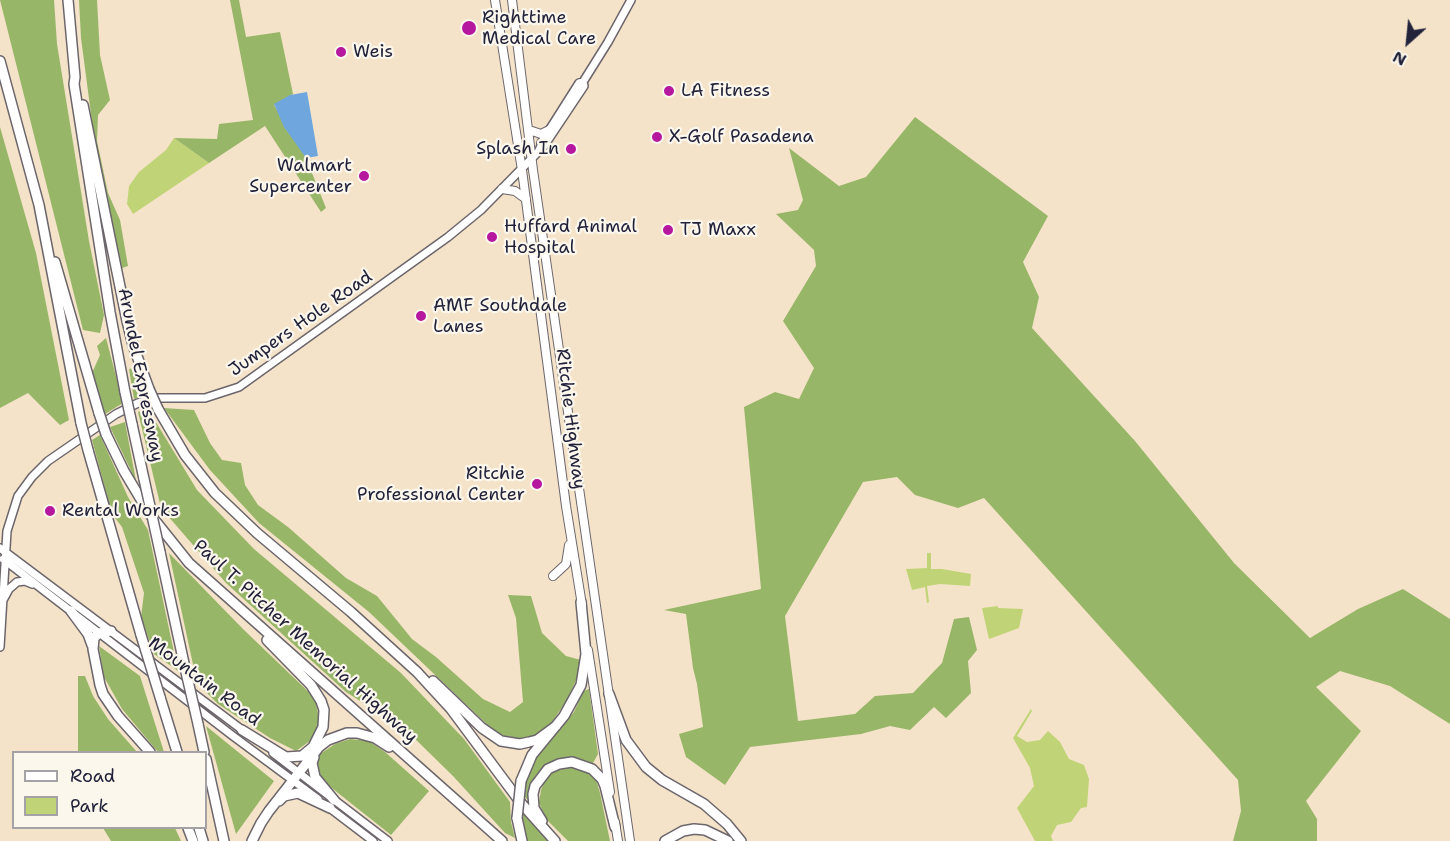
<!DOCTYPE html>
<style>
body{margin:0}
#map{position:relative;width:1450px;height:841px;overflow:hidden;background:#f4e3c8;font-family:"Shantell Sans",sans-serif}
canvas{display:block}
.legend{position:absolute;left:12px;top:751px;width:195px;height:78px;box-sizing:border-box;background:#fbf7ec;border:2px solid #a4a2a5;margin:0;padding:8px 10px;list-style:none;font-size:18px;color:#22223b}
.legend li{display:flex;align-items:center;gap:12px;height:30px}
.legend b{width:30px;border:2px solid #a4a2a5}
.north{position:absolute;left:1378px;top:12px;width:60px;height:60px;-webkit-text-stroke:4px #fbf7ec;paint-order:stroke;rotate:207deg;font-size:16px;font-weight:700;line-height:24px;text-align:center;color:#22223b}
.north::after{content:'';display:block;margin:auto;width:21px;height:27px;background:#22223b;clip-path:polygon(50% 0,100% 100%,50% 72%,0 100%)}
</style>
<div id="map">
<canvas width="1450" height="841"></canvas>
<ul class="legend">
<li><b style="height:8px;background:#fff"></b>Road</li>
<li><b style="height:16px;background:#c0d477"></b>Park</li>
</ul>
<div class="north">N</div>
</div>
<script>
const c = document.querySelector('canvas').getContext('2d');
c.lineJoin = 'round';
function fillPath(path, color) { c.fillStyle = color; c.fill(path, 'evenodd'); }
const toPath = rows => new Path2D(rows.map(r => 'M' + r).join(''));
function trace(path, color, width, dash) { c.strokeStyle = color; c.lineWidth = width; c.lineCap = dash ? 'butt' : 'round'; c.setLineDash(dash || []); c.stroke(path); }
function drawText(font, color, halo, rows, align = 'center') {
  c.font = font + ' "Shantell Sans",sans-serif'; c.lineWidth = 4.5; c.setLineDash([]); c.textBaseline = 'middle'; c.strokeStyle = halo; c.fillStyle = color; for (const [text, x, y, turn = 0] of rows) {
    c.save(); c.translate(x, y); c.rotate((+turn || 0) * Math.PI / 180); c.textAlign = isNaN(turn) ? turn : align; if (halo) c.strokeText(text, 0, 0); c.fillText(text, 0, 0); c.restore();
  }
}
const green = toPath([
 [174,138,209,163,133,214,127,204,129,186,139,172,166,150],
 [927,553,931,553,931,569,942,569,971,574,970,586,940,584,927,586,929,602,927,603,925,587,912,590,906,569,927,568],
 [998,606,998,608,1023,609,1019,628,989,639,982,608],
 [1031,709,1032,711,1017,736,1027,742,1040,740,1048,731,1060,742,1069,759,1084,765,1089,779,1087,807,1081,808,1071,822,1057,825,1051,836,1053,841,1035,841,1017,808,1034,786,1030,768,1013,738]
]);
const forest = toPath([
 [0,0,54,0,57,44,89,241,104,315,100,333,83,330],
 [79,0,97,0,100,55,110,100,98,115,97,141,108,193,120,220,128,266,122,268,94,137,81,38],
 [230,0,239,0,246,37,280,32,293,94,274,105,306,158,326,208,321,212,265,126,209,163,174,138,217,139,219,124,253,120],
 [915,117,1048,216,1023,262,1039,297,1032,328,1135,441,1234,563,1310,638,1358,609,1403,589,1450,619,1450,724,1390,686,1340,671,1316,687,1361,731,1306,801,1317,819,1317,841,1233,841,1241,811,1238,780,984,498,958,508,915,495,897,477,863,482,785,616,798,721,855,714,875,696,913,693,942,663,954,619,969,617,977,650,968,661,971,693,946,718,934,707,910,730,890,726,861,734,750,747,725,785,686,757,679,734,703,727,697,684,693,668,686,614,664,610,761,589,744,407,775,392,799,399,814,368,783,321,816,266,814,250,776,214,798,210,803,200,789,148,839,186,866,177],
 [0,127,36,253,69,420,60,425,28,393,0,408],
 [106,338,123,403,105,414,92,373,100,355,97,346],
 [135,368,146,395,134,399,129,369],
 [164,408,194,410,210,443,222,460,241,463,245,485,258,505,288,527,346,578,377,596,412,639,436,657,483,699,510,712,523,702,516,618,508,595,531,596,542,633,566,656,581,660,577,678,567,700,550,725,532,738,512,739,495,732,369,612,259,523,210,470],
 [148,409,197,490,254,549,401,673,464,739,510,802,511,822,515,838,505,833,453,776,407,731,346,692,226,583,161,508,138,412],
 [125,422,136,481,110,427],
 [100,435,128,497,148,530,178,671,154,654,141,617,144,593,122,527,112,514,92,440],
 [169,553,243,629,315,698,320,724,314,738,296,751,270,738,218,704,197,683],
 [99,646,140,676,164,752,158,752,122,709,104,677],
 [78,676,85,676,93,696,108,719,137,752,78,752],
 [589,689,598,754,593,763,570,757,551,762,536,775,530,786,528,800,522,795,527,774,536,756,574,712,583,691],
 [206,726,274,781,236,834],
 [350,739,369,741,385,752,429,791,391,835,328,785,315,768,320,754,335,744],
 [570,767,585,770,596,779,600,793,610,841,568,841,547,820,539,803,541,790,546,778,555,771],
 [522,812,536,828,549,841,527,841,521,821],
 [103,828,175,828,181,841,111,841]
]);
const water = toPath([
 [307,92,318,156,306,158,284,127,274,104,290,95]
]);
const secondary = toPath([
 [544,146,584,86,583,82],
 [0,548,245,732],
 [3,559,233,736,318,799],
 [3,600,9,589,17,582,25,581,32,584],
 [0,647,7,531,18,496,32,477,48,461,116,414,138,403,157,398,205,398,239,387,448,237,481,210,538,152,541,146,541,143,579,83,583,82,608,42,631,0],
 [273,753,388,841],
 [327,806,373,841]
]);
const primary = toPath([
 [495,0,522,170,566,506,582,605],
 [512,0,533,170,630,841],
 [529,130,541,134,549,130],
 [502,189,515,191,526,199],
 [553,576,566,564,569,545],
 [588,650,610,792],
 [615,822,618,841]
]);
const highway = toPath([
 [68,0,75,77,74,84,110,312,125,392],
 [0,61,39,205,81,423],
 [83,105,127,321,133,345,149,389],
 [55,262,99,413],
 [158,409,185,455,215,493,257,533,351,612,417,672,451,709,521,803,555,841],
 [132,424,144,479],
 [106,434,124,471,149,513,189,563,502,841],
 [88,450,141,635],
 [160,552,185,668],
 [71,611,88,634,92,645],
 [111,631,99,633,94,638,93,649,100,685,103,694,118,716,150,752],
 [267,640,311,685,321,701,324,710,323,727,312,749],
 [433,681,482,728,501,741,520,744,529,742,537,740,556,726],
 [609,694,626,740,646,767,662,780,704,804,727,824,741,841],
 [160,697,177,752],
 [198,724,204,752],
 [242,730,286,757,302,756,314,746],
 [314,757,312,763,315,777,334,800],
 [206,759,224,841],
 [521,781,532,755,564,716,581,685,586,654,581,602],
 [279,801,284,796,298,793,330,808],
 [517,818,522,841],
 [542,821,534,808,533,794,535,786,548,769,559,764,572,762,592,769,602,779,605,786,615,827],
 [188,828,193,841],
 [199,828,203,841],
 [252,841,261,823,269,811,319,747,328,740,347,733,357,733,375,738,389,747],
 [665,841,683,831,694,829,705,830,728,841]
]);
const highwayBridge = toPath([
 [149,389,158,409],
 [125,392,132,424],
 [99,413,106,434],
 [81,423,88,450],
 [144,479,160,552],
 [141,635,160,697],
 [185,668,198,724],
 [517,818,521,781]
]);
const markers = [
 [469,28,8,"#b5179e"],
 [341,52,6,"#b5179e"],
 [669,91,6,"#b5179e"],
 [657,137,6,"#b5179e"],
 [571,149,6,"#b5179e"],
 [364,176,6,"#b5179e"],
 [668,230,6,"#b5179e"],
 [492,237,6,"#b5179e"],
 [421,316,6,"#b5179e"],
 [537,484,6,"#b5179e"],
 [50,511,6,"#b5179e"]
];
const poiNames = [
 ["Righttime",482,18],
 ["Medical Care",482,39],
 ["Weis",353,52],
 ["LA Fitness",681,91],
 ["X-Golf Pasadena",669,137],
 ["Splash In",559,149,"right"],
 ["Walmart",352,166,"right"],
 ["Supercenter",352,187,"right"],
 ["Huffard Animal",504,227],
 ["Hospital",504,248],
 ["TJ Maxx",680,230],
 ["AMF Southdale",433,306],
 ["Lanes",433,327],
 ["Ritchie",525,474,"right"],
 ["Professional Center",525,495,"right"],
 ["Rental Works",62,511]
];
const streetNames = [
 ["Jumpers Hole Road",301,324,-35],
 ["Arundel Expressway",140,375,79],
 ["Ritchie Highway",570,419,83],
 ["Paul T. Pitcher Memorial Highway",305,642,42],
 ["Mountain Road",204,682,37]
];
fillPath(green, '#c0d477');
fillPath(forest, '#98b668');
fillPath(water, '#6fa6dd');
trace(secondary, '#6c666c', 10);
trace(primary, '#6c666c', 10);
trace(highway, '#6c666c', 12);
trace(secondary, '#fff', 7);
trace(primary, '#fff', 8);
trace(highway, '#fff', 9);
trace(highwayBridge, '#6c666c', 12, []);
trace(highwayBridge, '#fff', 9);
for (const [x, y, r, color] of markers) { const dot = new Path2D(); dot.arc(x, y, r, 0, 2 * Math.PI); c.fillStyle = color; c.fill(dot); trace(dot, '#fbf7ec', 2); }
drawText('18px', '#22223b', '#fbf7ec', poiNames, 'left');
drawText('18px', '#22223b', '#fbf7ec', streetNames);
</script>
